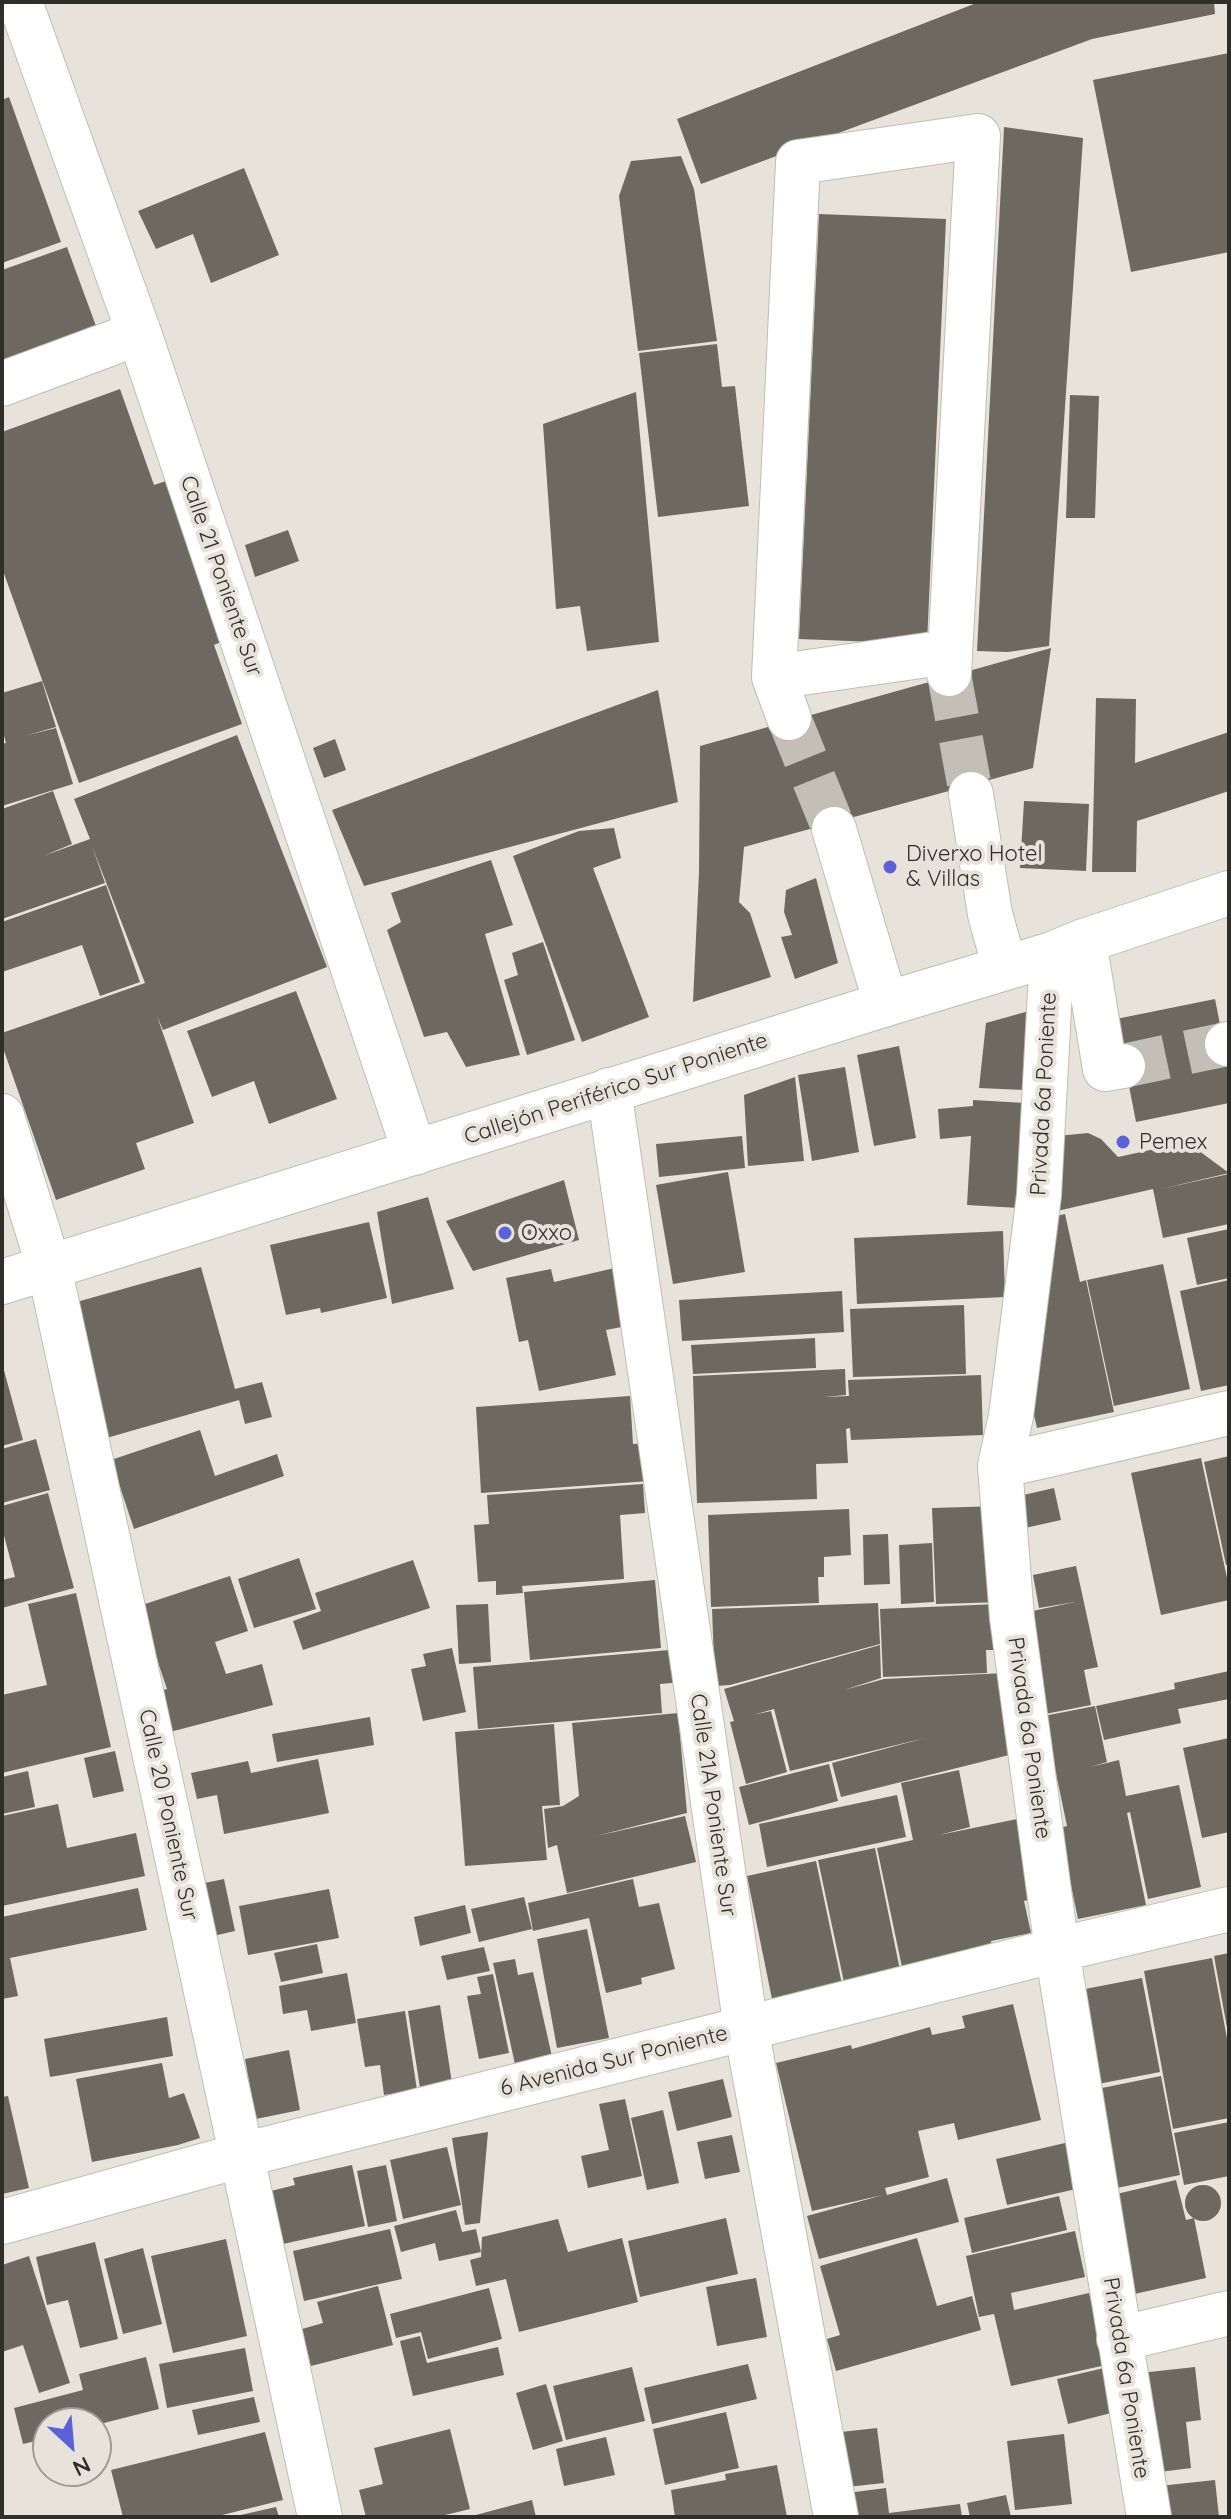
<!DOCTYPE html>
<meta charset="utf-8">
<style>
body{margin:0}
#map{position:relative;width:1231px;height:2519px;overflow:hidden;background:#e8e3da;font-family:Quicksand,sans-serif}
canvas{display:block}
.frame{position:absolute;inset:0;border:4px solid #302e2a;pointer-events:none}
.north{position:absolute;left:32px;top:2407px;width:80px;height:80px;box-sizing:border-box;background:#e8e3da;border:2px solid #9e9b94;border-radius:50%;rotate:154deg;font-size:22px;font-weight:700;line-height:32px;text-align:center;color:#302e2a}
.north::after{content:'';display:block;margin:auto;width:28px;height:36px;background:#5d61d9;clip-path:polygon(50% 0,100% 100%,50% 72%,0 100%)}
</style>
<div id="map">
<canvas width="1231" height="2519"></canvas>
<div class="frame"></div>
<div class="north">N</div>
</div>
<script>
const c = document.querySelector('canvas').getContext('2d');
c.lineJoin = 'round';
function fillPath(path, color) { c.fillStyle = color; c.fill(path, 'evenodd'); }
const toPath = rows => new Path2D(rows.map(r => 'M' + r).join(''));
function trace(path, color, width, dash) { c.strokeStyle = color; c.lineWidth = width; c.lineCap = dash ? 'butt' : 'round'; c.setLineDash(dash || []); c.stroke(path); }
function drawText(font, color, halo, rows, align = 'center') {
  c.font = font + ' Quicksand,sans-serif'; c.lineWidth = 8; c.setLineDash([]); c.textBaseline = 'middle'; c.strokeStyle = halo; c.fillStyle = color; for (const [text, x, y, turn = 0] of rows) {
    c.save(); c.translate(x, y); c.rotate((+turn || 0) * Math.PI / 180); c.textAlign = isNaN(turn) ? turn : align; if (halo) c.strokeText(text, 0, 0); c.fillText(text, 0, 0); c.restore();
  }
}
const building = toPath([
 [979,2,1214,2,1215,14,1092,39,701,184,677,119],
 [1229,53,1229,252,1131,272,1093,80],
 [9,97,61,242,2,263,2,100],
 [1004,127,1083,138,1049,646,1008,652,977,651],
 [681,156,694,189,717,341,638,351,619,196,631,161],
 [244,168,279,255,211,283,193,234,156,249,138,211],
 [819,214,946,219,927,644,799,639],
 [67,247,96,326,2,360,2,270],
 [717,344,722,387,735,386,749,506,658,517,639,353],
 [120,389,154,485,166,481,223,641,214,645,242,724,79,783,2,568,2,432],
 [636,392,659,642,587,651,580,606,556,609,543,424],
 [1070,395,1099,396,1095,518,1066,518],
 [288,530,299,561,255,577,245,545],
 [1051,648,1033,768,744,847,739,902,750,913,771,977,693,1002,699,872,700,746],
 [42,681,56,727,24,736,56,728,73,784,2,806,2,744,6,743,2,728,2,693],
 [658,690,678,802,364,886,332,810],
 [1096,698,1136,699,1135,763,1229,732,1229,791,1137,821,1136,872,1092,872],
 [237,735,327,967,163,1030,157,1016,194,1123,136,1143,145,1169,56,1200,2,1045,2,1033,145,983,92,846,105,883,2,919,2,809,53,791,72,844,43,856,90,839,74,799],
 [335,739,346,770,324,778,313,748],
 [1024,801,1089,804,1086,871,1020,868],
 [614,828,621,858,593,868,649,1017,582,1042,513,856,579,831],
 [491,860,513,925,485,934,520,1055,466,1067,447,1032,424,1037,387,930,401,922,391,893],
 [816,878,838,963,795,979,781,937,792,935,784,912,786,890],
 [106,885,140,982,100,996,82,945,2,972,2,922],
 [543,942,575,1040,527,1055,504,980,518,975,512,953],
 [296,991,337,1099,269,1124,254,1081,212,1097,187,1031],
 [1215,999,1229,1070,1229,1103,1136,1122,1116,1019],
 [1029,1011,1024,1090,979,1088,986,1023],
 [899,1046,916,1138,874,1146,857,1055],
 [845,1067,859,1152,812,1161,798,1075],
 [795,1077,804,1161,748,1166,744,1095],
 [973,1100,1025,1103,1019,1208,967,1205,971,1136,940,1139,938,1109,973,1106],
 [1088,1133,1101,1139,1118,1157,1187,1142,1229,1173,1161,1189,1229,1174,1229,1224,1163,1238,1153,1189,1044,1214,1047,1137],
 [742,1136,745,1168,659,1177,656,1144],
 [728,1172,745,1272,673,1284,656,1185],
 [564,1180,579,1240,473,1271,446,1221],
 [428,1197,454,1289,392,1304,377,1212],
 [1065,1214,1080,1282,1086,1280,1114,1412,1037,1428,1029,1394,1043,1219],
 [369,1222,387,1298,321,1313,320,1308,286,1315,270,1245],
 [1229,1229,1229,1278,1197,1285,1187,1238],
 [1003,1231,1005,1297,857,1304,854,1238],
 [1163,1264,1190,1389,1114,1406,1087,1280],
 [201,1267,235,1389,262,1382,272,1417,245,1424,239,1400,103,1439,66,1305],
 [619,1267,632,1325,606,1330,616,1375,539,1391,528,1340,519,1342,506,1278,551,1269,554,1282],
 [1229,1280,1229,1385,1201,1391,1180,1291],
 [842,1291,844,1332,682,1341,679,1300],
 [964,1305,966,1374,853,1377,850,1309],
 [815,1338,816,1368,693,1374,691,1345],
 [2,1363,23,1440,2,1446],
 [845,1369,846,1395,824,1397,849,1396,848,1380,981,1375,983,1435,851,1440,850,1428,846,1429,848,1463,816,1464,817,1499,697,1503,693,1376],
 [630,1396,633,1444,647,1443,650,1481,481,1493,476,1407],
 [200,1430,215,1476,277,1454,284,1476,134,1529,111,1460],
 [36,1439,50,1490,2,1503,2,1449],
 [1229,1456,1229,1565,1226,1565,1204,1462],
 [1201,1458,1229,1587,1229,1600,1161,1615,1131,1473],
 [643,1484,645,1513,620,1515,624,1579,522,1586,523,1593,496,1595,496,1581,478,1582,474,1525,489,1524,487,1495],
 [1054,1488,1061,1520,1025,1528,1019,1496],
 [48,1493,74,1588,2,1608,2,1580,15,1577,2,1528,2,1506],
 [1000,1506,1004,1602,936,1604,932,1508],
 [849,1509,851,1555,824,1557,824,1577,818,1577,819,1603,711,1607,708,1515],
 [888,1534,890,1584,864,1585,863,1535],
 [932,1543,934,1602,901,1604,899,1545],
 [299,1558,316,1609,254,1628,238,1579],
 [413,1560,430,1608,303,1650,293,1621,321,1611,315,1593],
 [1076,1566,1098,1667,1084,1670,1091,1705,1045,1714,1023,1613,1075,1602,1039,1608,1033,1575],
 [230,1576,248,1631,215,1642,226,1674,262,1664,273,1705,166,1733,155,1692,167,1689,139,1606],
 [655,1580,661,1648,530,1660,524,1592],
 [76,1593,111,1747,2,1773,2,1695,47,1685,28,1604],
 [878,1603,880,1644,730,1685,715,1686,712,1609],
 [488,1604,491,1662,459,1664,456,1605],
 [999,1604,1001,1650,986,1650,987,1673,883,1677,880,1609],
 [880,1645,881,1678,844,1690,884,1679,1005,1673,1017,1753,841,1797,832,1763,925,1738,790,1771,774,1709,753,1715,771,1711,787,1772,746,1784,730,1722,734,1721,724,1689],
 [452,1648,466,1712,423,1721,411,1669,426,1666,423,1654],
 [681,1649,684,1682,660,1684,662,1713,478,1729,473,1667],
 [1229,1671,1229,1699,1178,1709,1181,1723,1104,1740,1096,1706,1175,1689,1174,1683],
 [1095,1706,1107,1762,1090,1767,1119,1760,1126,1796,1179,1785,1201,1887,1148,1899,1130,1812,1127,1813,1146,1905,1078,1919,1059,1828,1067,1826,1044,1716],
 [678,1713,687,1813,596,1836,685,1816,696,1862,567,1893,557,1845,548,1848,544,1809,563,1806,579,1796,572,1723],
 [370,1717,374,1745,277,1762,272,1734],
 [554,1724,560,1805,542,1806,547,1860,465,1866,455,1732],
 [1229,1738,1229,1832,1202,1838,1183,1748],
 [115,1751,124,1791,93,1798,84,1758],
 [318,1759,329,1813,224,1834,217,1795,197,1799,191,1773,248,1761,251,1773],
 [829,1764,838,1801,749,1825,739,1787],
 [959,1770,970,1827,939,1835,1027,1817,1044,1896,1024,1901,1031,1933,991,1941,992,1948,903,1972,877,1848,913,1840,901,1783],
 [28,1771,35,1807,2,1814,2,1777],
 [897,1795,906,1837,767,1867,759,1824],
 [58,1804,67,1848,136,1833,145,1876,2,1906,2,1816],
 [875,1848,901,1975,845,1987,818,1860],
 [816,1861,843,1989,773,2004,747,1876],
 [224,1879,235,1931,200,1939,190,1886],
 [633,1879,639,1907,659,1903,675,1969,641,1978,642,1984,606,1993,589,1918,533,1931,528,1903],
 [138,1888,147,1930,10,1958,18,1996,2,1999,2,1917],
 [329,1889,339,1938,248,1955,239,1906],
 [524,1897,532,1929,479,1942,471,1909],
 [465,1905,471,1933,420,1946,414,1917],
 [587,1929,609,2038,557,2048,537,1939],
 [317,1944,323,1973,281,1982,274,1953],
 [484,1947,490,1971,447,1980,441,1956],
 [1229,1953,1229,2028,1227,2028,1214,1956],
 [1212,1958,1229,2049,1229,2118,1173,2129,1144,1971],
 [515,1959,518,1975,533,1972,553,2061,516,2069,493,1963],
 [347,1973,356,2023,311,2031,307,2010,283,2014,279,1986],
 [493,1974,509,2053,479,2059,467,1996,481,1994,477,1977],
 [1142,1978,1160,2072,1098,2084,1080,1990],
 [1013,2004,1041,2120,958,2140,954,2123,918,2131,929,2177,885,2188,887,2195,947,2178,959,2222,819,2259,807,2216,883,2195,812,2211,776,2063,851,2045,852,2049,930,2027,932,2035,965,2028,962,2016],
 [440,2005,452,2083,420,2088,408,2011],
 [405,2011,417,2090,384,2095,380,2065,365,2067,357,2019],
 [167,2017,173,2056,50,2077,44,2039],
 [289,2050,300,2110,256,2119,245,2059],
 [162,2063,169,2098,184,2093,200,2138,178,2145,92,2162,76,2079],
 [1161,2076,1180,2175,1112,2189,1092,2090],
 [723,2079,732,2117,677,2131,668,2092],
 [8,2096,29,2188,2,2194,2,2097],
 [625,2099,642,2176,588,2188,581,2156,609,2150,599,2104],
 [663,2110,679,2183,647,2190,631,2118],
 [1229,2122,1229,2176,1184,2185,1174,2133],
 [488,2132,480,2223,465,2225,452,2138],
 [732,2135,740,2172,705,2179,697,2142],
 [1065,2143,1076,2189,1007,2205,996,2159],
 [447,2147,461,2205,403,2219,390,2160],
 [352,2165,365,2226,283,2244,271,2191,295,2185,293,2178],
 [386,2165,397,2221,368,2227,357,2171],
 [1176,2180,1186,2220,1194,2218,1206,2278,1130,2295,1108,2196],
 '1185 2203a18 18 0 1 1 36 0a18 18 0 1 1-36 0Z',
 [1059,2196,1067,2230,972,2253,964,2218],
 [456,2210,462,2232,476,2229,481,2252,439,2261,435,2243,401,2252,394,2226],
 [726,2218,738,2274,640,2297,628,2241],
 [558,2219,568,2252,622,2238,638,2302,519,2332,506,2279,476,2286,470,2260,481,2257,482,2237],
 [390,2229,402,2279,304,2301,293,2251],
 [1075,2231,1085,2277,1011,2293,1014,2310,1089,2293,1106,2365,1011,2386,994,2314,979,2317,966,2256],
 [917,2238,937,2306,972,2296,981,2330,836,2371,827,2339,840,2335,820,2266],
 [226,2239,247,2336,173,2353,151,2256],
 [95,2242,118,2339,80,2348,68,2300,47,2305,36,2257],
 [143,2248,162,2324,123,2334,104,2259],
 [29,2256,70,2383,39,2393,23,2345,2,2352,2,2265],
 [756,2278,767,2337,717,2346,706,2287],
 [378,2286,393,2345,311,2366,302,2329,323,2323,317,2302],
 [489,2288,502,2339,428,2359,421,2332,396,2338,390,2314],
 [420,2336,427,2363,498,2347,504,2375,413,2396,400,2341],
 [245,2348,253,2391,167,2408,159,2364],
 [146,2357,159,2409,96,2425,96,2423,48,2423,48,2438,23,2444,14,2408,83,2390,79,2374],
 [748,2364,757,2399,652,2424,644,2388],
 [632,2367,645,2421,566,2440,553,2386],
 [1195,2367,1201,2420,1186,2422,1191,2468,1152,2473,1140,2373],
 [1104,2368,1115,2412,1068,2424,1057,2379],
 [546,2384,563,2441,533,2450,516,2393],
 [254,2397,260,2422,198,2435,192,2410],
 [726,2412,739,2468,665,2485,653,2429],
 [877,2428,884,2483,847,2487,841,2432],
 [450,2429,470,2509,437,2517,366,2517,359,2490,383,2484,374,2448],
 [265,2432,283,2500,214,2517,123,2517,111,2470],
 [1064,2434,1072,2504,1015,2510,1007,2441],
 [606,2437,615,2475,564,2486,556,2449],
 [777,2465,787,2517,675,2517,671,2490,726,2480,725,2474],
 [1215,2480,1219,2517,1153,2517,1150,2487],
 [886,2488,889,2513,960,2504,962,2517,850,2517,847,2493],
 [1006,2495,1011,2517,970,2517,967,2503],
 [532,2500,536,2517,472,2517,472,2516],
 [276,2507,279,2517,236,2517,236,2516]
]);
const minorTunnel = toPath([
 [949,674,971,794],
 [789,718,834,829],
 [1123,1066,1227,1044]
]);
const minor = toPath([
 [20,2,139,333,415,1153],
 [2,384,139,333],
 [774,677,948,652],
 [789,718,774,677,798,162,978,136,949,674],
 [971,794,990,914,1005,968],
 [834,829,886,1004],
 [1084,941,1105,1069,1123,1066],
 [1052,954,1039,1195,1011,1416,1000,1466,1012,1618,1057,1950,1149,2517],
 [1227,1044,1229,1044],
 [609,1090,746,2028,836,2517],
 [2,1116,49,1267,320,2517],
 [1000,1466,1229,1413],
 [2,2222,242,2155,1057,1950,1229,1909],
 [1119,2339,1229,2313]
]);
const major = toPath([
 [2,1282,886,1004,1052,954,1084,941,1229,893]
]);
const markers = [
 [890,867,8,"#5d61d9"],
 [1123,1142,8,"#5d61d9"],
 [505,1233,8,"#5d61d9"]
];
const streetNames = [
 ["Calle 21 Poniente Sur",221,576,71],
 ["Callejón Periférico Sur Poniente",616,1089,-18],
 ["Privada 6a Poniente",1044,1094,-87],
 ["Privada 6a Poniente",1029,1738,82],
 ["Calle 21A Poniente Sur",713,1805,82],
 ["Calle 20 Poniente Sur",168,1815,78],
 ["6 Avenida Sur Poniente",614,2061,-14],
 ["Privada 6a Poniente",1126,2378,81]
];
const poiNames = [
 ["Diverxo Hotel",906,854],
 ["& Villas",906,879],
 ["Pemex",1139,1142],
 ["Oxxo",521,1233]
];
fillPath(building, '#6d6961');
trace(minorTunnel, '#c3bfb7', 44, [44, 22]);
trace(minor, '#c1bcb3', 46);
trace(major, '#c1bcb3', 46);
trace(minor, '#fff', 44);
trace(major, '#fff', 44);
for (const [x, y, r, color] of markers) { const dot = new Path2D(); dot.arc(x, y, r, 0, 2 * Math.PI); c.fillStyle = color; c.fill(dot); trace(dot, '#e8e3da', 3); }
drawText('22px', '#302e2a', '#e8e3da', streetNames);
drawText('22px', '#302e2a', '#e8e3da', poiNames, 'left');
</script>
